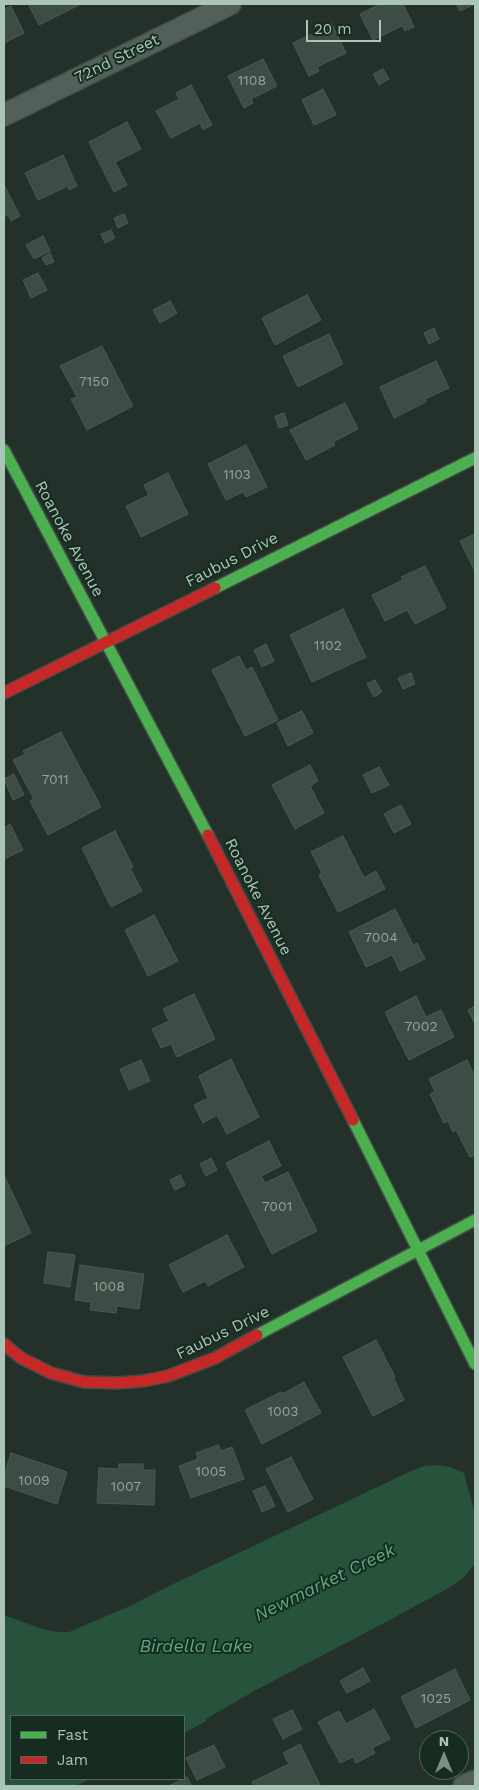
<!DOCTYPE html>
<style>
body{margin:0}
#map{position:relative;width:479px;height:1790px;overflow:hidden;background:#23312a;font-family:"Work Sans",sans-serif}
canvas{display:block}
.frame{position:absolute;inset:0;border:5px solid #aac5b8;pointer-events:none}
.legend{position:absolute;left:10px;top:1715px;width:175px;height:65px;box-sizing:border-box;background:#162c21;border:1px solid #51695d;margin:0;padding:6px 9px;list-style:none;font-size:15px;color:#aac5b8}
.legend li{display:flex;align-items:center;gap:10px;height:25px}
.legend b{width:25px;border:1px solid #51695d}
.north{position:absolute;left:419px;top:1730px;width:50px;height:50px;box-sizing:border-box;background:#162c21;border:1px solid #51695d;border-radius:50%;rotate:0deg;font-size:14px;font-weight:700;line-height:20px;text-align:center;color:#aac5b8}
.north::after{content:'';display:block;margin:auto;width:18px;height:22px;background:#7b9186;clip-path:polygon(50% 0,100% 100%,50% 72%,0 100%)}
.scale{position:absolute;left:306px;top:20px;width:75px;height:22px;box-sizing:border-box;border:2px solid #aac5b8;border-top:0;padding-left:6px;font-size:15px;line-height:18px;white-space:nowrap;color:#aac5b8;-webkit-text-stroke:4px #162c21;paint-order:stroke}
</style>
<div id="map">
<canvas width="479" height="1790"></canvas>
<div class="frame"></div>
<ul class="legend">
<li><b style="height:6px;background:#4caf50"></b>Fast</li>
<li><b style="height:6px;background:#c62828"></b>Jam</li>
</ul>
<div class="north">N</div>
<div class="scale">20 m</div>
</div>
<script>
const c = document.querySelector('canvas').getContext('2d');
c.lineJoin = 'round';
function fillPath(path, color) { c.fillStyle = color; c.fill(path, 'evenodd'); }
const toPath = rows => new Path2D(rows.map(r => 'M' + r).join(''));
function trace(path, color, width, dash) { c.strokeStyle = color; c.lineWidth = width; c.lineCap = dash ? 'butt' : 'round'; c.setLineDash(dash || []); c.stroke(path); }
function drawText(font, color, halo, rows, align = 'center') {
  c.font = font + ' "Work Sans",sans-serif'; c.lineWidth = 4; c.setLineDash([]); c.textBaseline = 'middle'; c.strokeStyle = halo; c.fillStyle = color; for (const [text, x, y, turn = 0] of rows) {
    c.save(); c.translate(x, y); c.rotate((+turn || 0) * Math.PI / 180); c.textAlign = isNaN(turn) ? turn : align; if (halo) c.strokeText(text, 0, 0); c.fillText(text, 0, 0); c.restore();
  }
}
const water = toPath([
 [437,1465,450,1467,464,1473,475,1515,475,1564,463,1578,447,1589,369,1631,256,1690,206,1719,206,1721,184,1733,184,1716,11,1716,11,1779,90,1779,75,1786,4,1786,4,1615,42,1629,57,1632,69,1632,130,1606,169,1586,409,1472,424,1466]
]);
const building = toPath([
 [28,4,78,4,79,5,39,25,28,4],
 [380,4,403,4,414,27,405,31,402,26,373,40,360,14,380,4],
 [456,4,475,4,460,11,456,4],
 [11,6,24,33,4,43,4,9,11,6],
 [332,24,346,53,317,67,319,71,309,76,293,43,332,24],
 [263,59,277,86,251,99,253,103,244,108,228,76,263,59],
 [383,69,389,79,379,85,373,74,383,69],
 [191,85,212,125,203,130,200,123,171,138,156,111,179,99,176,93,191,85],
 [323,89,336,115,314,125,302,100,323,89],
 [127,122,141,149,115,162,127,185,114,192,89,142,127,122],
 [63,155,77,186,69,190,68,186,38,200,25,173,63,155],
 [4,185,20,216,11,221,8,215,4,217,4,185],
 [124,214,128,223,118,228,114,218,124,214],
 [111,230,115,238,105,243,101,234,111,230],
 [43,236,50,251,34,259,26,245,43,236],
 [50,253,54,262,46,265,42,258,50,253],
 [38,273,47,290,31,298,23,280,38,273],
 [307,295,321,320,275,345,262,318,307,295],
 [170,301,177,313,160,323,153,310,170,301],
 [434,328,439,339,429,344,424,333,434,328],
 [329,334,343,364,298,387,283,356,329,334],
 [102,346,133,406,87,430,71,399,77,397,60,366,102,346],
 [436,361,449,388,425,399,426,402,394,418,380,387,436,361],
 [345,403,358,429,333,442,335,445,306,460,290,430,345,403],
 [284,413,288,425,279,428,275,416,284,413],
 [246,445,267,487,246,497,243,492,226,500,208,464,246,445],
 [168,473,188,514,141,537,126,506,149,495,144,485,168,473],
 [475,534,475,571,460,541,475,534],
 [425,566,446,608,415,624,407,610,385,621,372,595,403,580,401,577,425,566],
 [343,609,366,657,312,682,290,635,343,609],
 [266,644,274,661,262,667,254,650,266,644],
 [239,656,246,670,252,667,278,720,245,736,212,670,239,656],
 [411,673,415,684,403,689,398,678,411,673],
 [375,680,382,692,374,697,367,684,375,680],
 [302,711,313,733,288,746,277,723,302,711],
 [61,732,101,807,48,835,30,801,34,799,13,760,25,754,23,751,61,732],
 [310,765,318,781,310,786,324,813,295,829,272,785,310,765],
 [379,767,389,785,372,793,363,775,379,767],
 [14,774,24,795,13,800,4,779,14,774],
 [401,805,411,824,394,833,384,814,401,805],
 [10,824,23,850,4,859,4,828,10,824],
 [115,831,133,867,130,868,142,891,111,907,82,848,115,831],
 [343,836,364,878,376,871,385,889,338,912,319,875,322,873,311,852,343,836],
 [395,909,413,945,417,943,425,959,400,971,392,955,366,967,349,932,395,909],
 [154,915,178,961,148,976,125,930,154,915],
 [194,994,215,1039,177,1057,171,1044,161,1048,152,1029,169,1021,163,1009,194,994],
 [416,996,426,1017,441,1010,454,1037,409,1060,385,1012,416,996],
 [475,1006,475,1024,468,1010,475,1006],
 [231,1059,259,1117,227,1134,217,1115,203,1123,194,1105,208,1098,199,1076,231,1059],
 [141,1060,150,1081,129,1090,120,1069,141,1060],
 [467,1060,475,1077,475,1155,470,1157,456,1130,453,1132,448,1121,444,1123,430,1094,435,1092,429,1079,467,1060],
 [269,1141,281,1166,261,1176,265,1183,288,1172,317,1231,272,1254,226,1163,269,1141],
 [211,1158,217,1170,206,1176,200,1164,211,1158],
 [180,1175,185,1185,175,1190,170,1180,180,1175],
 [4,1177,5,1177,31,1233,4,1246,4,1177],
 [227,1235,244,1267,208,1286,205,1281,183,1292,169,1265,227,1235],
 [48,1252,75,1255,70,1287,44,1283,48,1252],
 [80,1265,144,1274,139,1309,117,1306,116,1313,90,1310,91,1302,75,1300,80,1265],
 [376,1340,395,1377,393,1377,404,1400,373,1416,343,1357,376,1340],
 [304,1382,321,1413,262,1444,245,1410,281,1392,282,1394,304,1382],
 [218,1445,221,1451,232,1447,244,1479,191,1498,179,1466,198,1459,196,1453,218,1445],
 [11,1453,67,1472,57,1504,4,1486,4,1476,11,1453],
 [291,1457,313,1499,288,1512,266,1469,291,1457],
 [119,1464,143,1464,143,1470,155,1470,154,1505,97,1503,99,1468,118,1469,119,1464],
 [265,1486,275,1506,262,1512,253,1491,265,1486],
 [363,1668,370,1681,347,1693,340,1681,363,1668],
 [455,1669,470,1700,416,1728,401,1697,455,1669],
 [374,1709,390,1739,372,1748,375,1753,356,1763,353,1757,340,1763,318,1722,339,1711,346,1724,374,1709],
 [292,1710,302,1729,283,1739,273,1719,292,1710],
 [300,1744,320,1785,318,1786,254,1786,252,1782,289,1764,283,1753,300,1744],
 [214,1745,225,1767,197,1780,186,1758,214,1745],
 [187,1777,191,1786,168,1786,184,1779,187,1777]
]);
const street = toPath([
 [4,115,230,4],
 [464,1786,475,1781]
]);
const fast = toPath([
 [4,450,208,835],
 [215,588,475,458],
 [353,1120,475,1364],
 [257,1335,475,1220]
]);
const jam = toPath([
 [4,693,215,588],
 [208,835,353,1120],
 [4,1344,21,1358,51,1373,84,1382,117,1383,143,1381,168,1376,215,1358,257,1335]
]);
const numberNames = [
 ["1108",252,81],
 ["7150",94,382],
 ["1103",237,475],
 ["1102",328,646],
 ["7011",55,780],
 ["7004",381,938],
 ["7002",421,1027],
 ["7001",277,1207],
 ["1008",109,1287],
 ["1003",283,1412],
 ["1005",211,1472],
 ["1009",34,1481],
 ["1007",126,1487],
 ["1025",436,1699]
];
const streetNames = [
 ["72nd Street",117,59,-26],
 ["Roanoke Avenue",69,539,62],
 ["Faubus Drive",232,560,-27],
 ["Roanoke Avenue",258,897,63],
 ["Faubus Drive",223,1333,-26]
];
const waterNames = [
 ["Newmarket Creek",325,1583,-26],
 ["Birdella Lake",196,1647]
];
fillPath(water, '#27533c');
fillPath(building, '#3d4c45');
trace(building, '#4a5a52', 1);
trace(street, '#414c46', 24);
trace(fast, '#414c46', 14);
trace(jam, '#414c46', 14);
trace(street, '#526059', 21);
trace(fast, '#4caf50', 11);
trace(jam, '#c62828', 11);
drawText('14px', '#8fa79b', null, numberNames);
drawText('16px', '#aac5b8', '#162c21', streetNames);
drawText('italic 18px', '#5fa882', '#162c21', waterNames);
</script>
